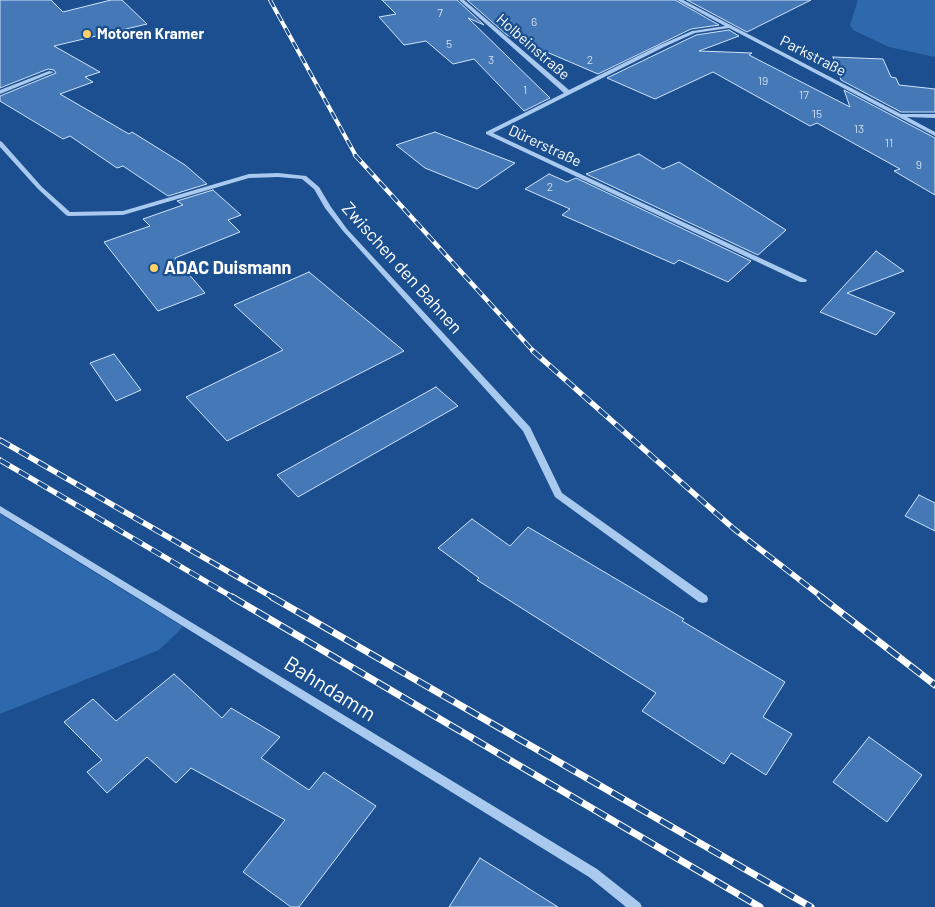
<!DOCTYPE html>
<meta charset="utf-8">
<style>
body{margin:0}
canvas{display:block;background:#1b4f8f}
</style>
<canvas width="935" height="907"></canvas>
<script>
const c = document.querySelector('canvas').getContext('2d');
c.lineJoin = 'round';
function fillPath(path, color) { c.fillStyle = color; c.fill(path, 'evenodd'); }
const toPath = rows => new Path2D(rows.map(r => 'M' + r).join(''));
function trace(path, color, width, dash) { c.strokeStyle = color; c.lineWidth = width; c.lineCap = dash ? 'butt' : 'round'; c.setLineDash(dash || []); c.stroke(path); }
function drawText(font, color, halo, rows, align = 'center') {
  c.font = font + ' Barlow,sans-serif'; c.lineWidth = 4.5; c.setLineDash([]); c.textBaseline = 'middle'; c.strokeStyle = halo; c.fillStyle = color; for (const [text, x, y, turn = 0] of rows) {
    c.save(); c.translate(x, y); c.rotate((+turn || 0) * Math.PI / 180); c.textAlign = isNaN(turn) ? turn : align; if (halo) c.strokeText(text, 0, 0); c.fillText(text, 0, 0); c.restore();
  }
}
const green = toPath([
 [858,0,935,0,935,57,889,47,853,30,850,25],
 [0,515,0,514,183,627,159,650,0,714]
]);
const building = toPath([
 [0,0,51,0,63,12,111,0,122,0,147,24,54,46,100,72,85,77,93,82,60,94,129,134,132,132,185,165,207,184,168,196,123,166,117,168,70,136,63,139,0,101,0,96,56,73,54,70,48,69,0,88,0,0],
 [382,0,457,0,484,25,468,18,550,98,524,111,474,59,453,64,426,41,404,45,379,17,396,14,382,0],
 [467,0,675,0,719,25,691,29,598,74,507,35,467,0],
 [687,0,811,0,747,32,687,0],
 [729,30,739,36,699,51,752,53,749,55,850,107,844,90,935,138,935,195,894,171,900,169,817,123,810,126,713,72,655,99,607,78,696,35,729,30],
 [833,57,883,59,891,77,896,78,899,85,935,89,935,112,901,112,841,80,833,57],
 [435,132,515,163,477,189,425,168,396,145,435,132],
 [639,154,663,169,679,162,786,230,758,255,586,174,639,154],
 [549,174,567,182,576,178,751,261,728,282,679,260,674,264,562,215,570,209,525,189,549,174],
 [213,190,241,215,228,220,240,232,175,258,205,293,158,311,104,242,150,226,143,219,183,205,177,201,213,190],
 [876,251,904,271,847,293,895,313,876,335,820,312,876,251],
 [309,272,404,351,227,441,186,397,283,350,234,305,309,272],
 [114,354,141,390,116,401,90,363,114,354],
 [436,387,458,406,298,497,277,475,436,387],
 [919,495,935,503,935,531,905,516,919,495],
 [472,519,510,546,528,527,684,619,682,621,785,682,763,717,792,734,766,775,731,753,724,764,642,711,656,693,477,580,479,578,438,548,472,519],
 [174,674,222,718,231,708,280,737,261,758,309,790,324,772,376,806,299,907,291,907,243,872,285,820,191,768,176,783,147,757,107,793,87,772,102,760,64,722,93,699,116,721,174,674],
 [869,737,922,775,887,822,833,782,869,737],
 [480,858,558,907,449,907,480,858]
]);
const minor = toPath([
 [459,0,464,0,569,90,660,45,692,31,725,26,677,0,683,0,901,114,935,114,935,118,907,117,935,132,935,136,729,28,695,33,664,47,493,133,807,280,806,282,800,282,486,134,486,132,564,93,459,0],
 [49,71,54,72,0,94,0,90,49,71],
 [0,141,2,142,42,187,70,212,123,211,249,174,278,173,306,176,319,187,331,207,347,229,530,427,562,493,707,596,708,599,707,602,703,603,699,602,555,497,523,431,343,231,325,208,314,189,302,179,278,177,249,178,123,215,68,216,66,215,38,189,0,147,0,141],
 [0,506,597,869,640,903,642,907,626,907,589,877,0,513,0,506]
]);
const railFar3 = toPath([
 [270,0,356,156]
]);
const railFar2 = toPath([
 [355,155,534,352]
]);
const railFar1 = toPath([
 [533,351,734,529,823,598],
 [0,440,274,598],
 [0,460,234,598]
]);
const rail = toPath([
 [232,597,760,907],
 [272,597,811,907],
 [821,597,935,685]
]);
const markers = [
 [87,34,5,"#ffd166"],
 [154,268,5,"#ffd166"]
];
const farNumbernames = [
 ["7",440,13],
 ["6",534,22],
 ["5",449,44],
 ["3",491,60],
 ["2",590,60],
 ["19",763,81],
 ["1",525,90],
 ["17",804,95],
 ["15",817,114],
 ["13",859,129],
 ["11",889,143],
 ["9",919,165],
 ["2",550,187]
];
const farPoinames = [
 ["Motoren Kramer",97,34]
];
const farStreetnames = [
 ["Holbeinstraße",533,47,41],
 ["Parkstraße",813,56,27],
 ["Dürerstraße",545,146,25]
];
const poiNames = [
 ["ADAC Duismann",164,268]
];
const streetNames = [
 ["Zwischen den Bahnen",402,268,48]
];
const nearStreetnames = [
 ["Bahndamm",330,689,32]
];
fillPath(green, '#2e69ad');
fillPath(building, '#4478b7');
trace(building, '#cfe3fa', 1);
fillPath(minor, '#a9c9ee');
trace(railFar3, '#fff', 4);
trace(railFar2, '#fff', 4.5);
trace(railFar1, '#fff', 5.5);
trace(rail, '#fff', 7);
trace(railFar3, '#1b4f8f', 2.5, [8]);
trace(railFar2, '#1b4f8f', 3, [9]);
trace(railFar1, '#1b4f8f', 4, [11]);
trace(rail, '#1b4f8f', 5, [14]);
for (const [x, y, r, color] of markers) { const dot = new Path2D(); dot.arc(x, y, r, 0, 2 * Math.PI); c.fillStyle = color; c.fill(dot); trace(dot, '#1b4f8f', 2); }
drawText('12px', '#d0dded', null, farNumbernames);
drawText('bold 15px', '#fff', '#1b4f8f', farPoinames, 'left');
drawText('15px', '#fff', '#1b4f8f', farStreetnames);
drawText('bold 18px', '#fff', '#1b4f8f', poiNames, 'left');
drawText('18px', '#fff', '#1b4f8f', streetNames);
drawText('21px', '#fff', '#1b4f8f', nearStreetnames);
</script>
